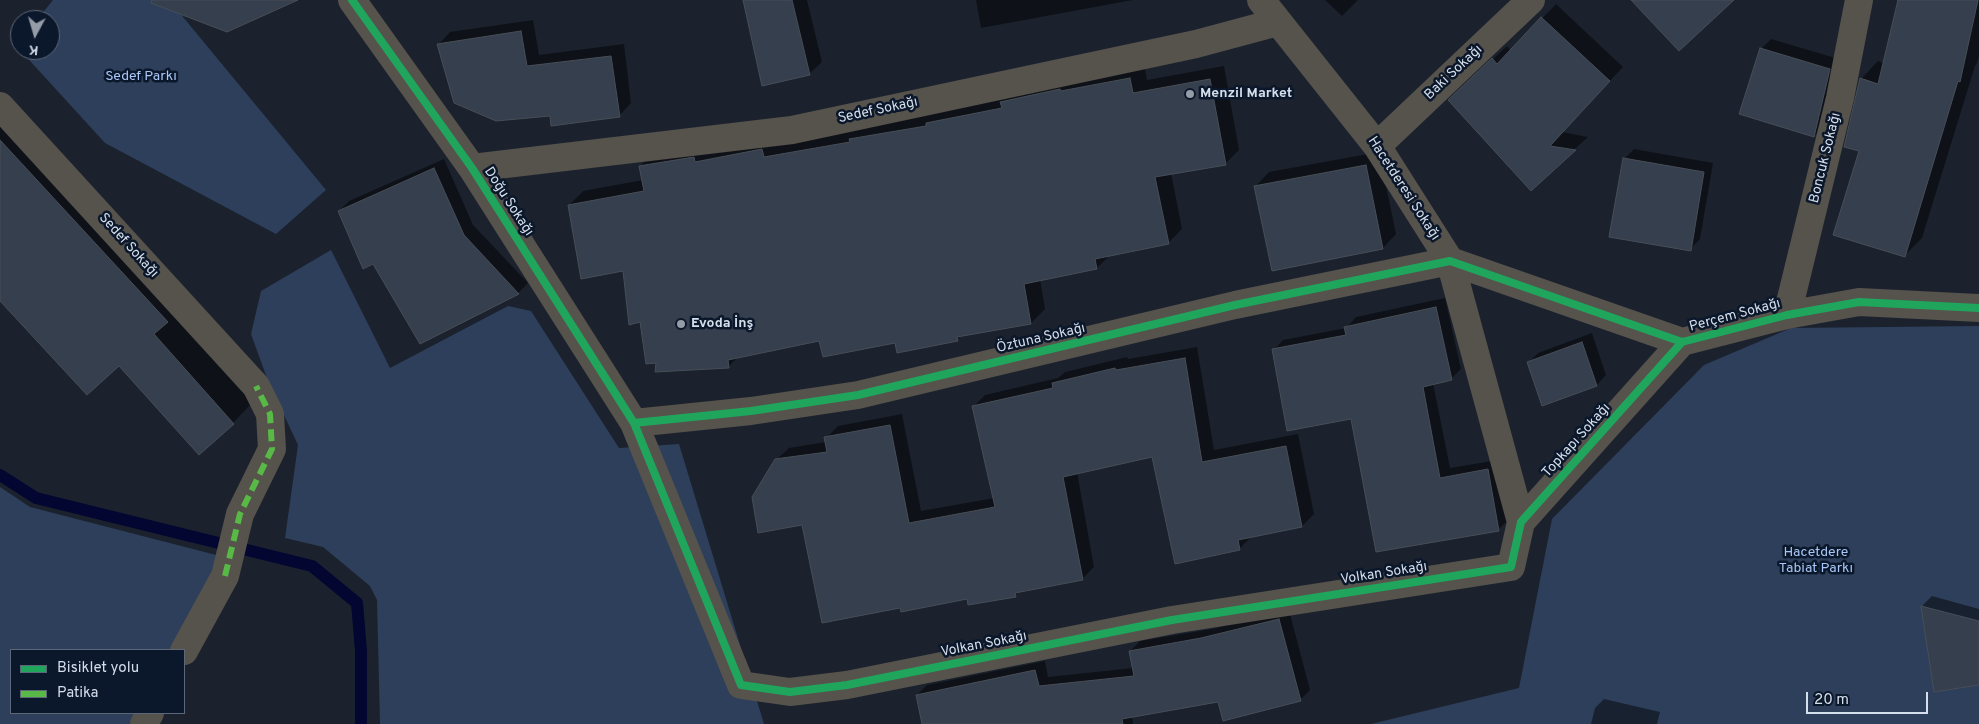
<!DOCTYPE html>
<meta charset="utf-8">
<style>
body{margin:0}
#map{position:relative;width:1979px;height:724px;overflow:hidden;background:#1b222d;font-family:Overpass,sans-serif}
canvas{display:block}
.legend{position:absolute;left:10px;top:649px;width:175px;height:65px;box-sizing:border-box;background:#0b172a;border:1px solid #5c6777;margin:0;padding:6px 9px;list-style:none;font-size:15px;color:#d5deeb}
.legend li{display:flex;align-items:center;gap:10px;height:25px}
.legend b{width:25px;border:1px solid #5c6777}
.north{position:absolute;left:10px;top:10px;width:50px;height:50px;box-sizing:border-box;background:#0b172a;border:1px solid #5c6777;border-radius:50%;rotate:186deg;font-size:14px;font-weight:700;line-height:20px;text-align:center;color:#d5deeb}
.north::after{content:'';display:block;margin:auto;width:18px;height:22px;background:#949ca8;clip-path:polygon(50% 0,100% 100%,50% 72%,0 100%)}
.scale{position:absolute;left:1806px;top:692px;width:122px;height:22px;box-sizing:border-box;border:2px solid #d5deeb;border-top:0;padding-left:6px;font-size:15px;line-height:18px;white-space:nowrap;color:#d5deeb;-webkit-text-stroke:4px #0b172a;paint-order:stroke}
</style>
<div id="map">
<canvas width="1979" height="724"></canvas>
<ul class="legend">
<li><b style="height:6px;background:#20a55d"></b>Bisiklet yolu</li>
<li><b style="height:6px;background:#58b947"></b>Patika</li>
</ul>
<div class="north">K</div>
<div class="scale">20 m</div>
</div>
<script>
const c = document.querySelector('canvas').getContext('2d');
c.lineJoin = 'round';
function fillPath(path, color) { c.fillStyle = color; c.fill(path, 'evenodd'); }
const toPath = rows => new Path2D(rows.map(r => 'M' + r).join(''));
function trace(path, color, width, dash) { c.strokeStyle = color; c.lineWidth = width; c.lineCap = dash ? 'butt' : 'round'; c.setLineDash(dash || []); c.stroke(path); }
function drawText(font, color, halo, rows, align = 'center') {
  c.font = font + ' Overpass,sans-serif'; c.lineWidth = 5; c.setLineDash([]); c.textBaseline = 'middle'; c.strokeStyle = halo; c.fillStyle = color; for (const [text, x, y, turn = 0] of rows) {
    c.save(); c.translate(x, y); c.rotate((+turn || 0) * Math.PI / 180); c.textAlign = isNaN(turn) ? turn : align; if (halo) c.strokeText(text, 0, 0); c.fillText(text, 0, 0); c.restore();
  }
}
const green = toPath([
 [53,0,169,0,326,190,276,234,105,143,20,50,50,50,50,20,37,20],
 [331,250,390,368,508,306,531,311,619,448,679,444,764,724,380,724,377,600,370,586,323,547,285,538,298,445,268,381,251,334,261,291],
 [1979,326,1979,724,1371,724,1519,688,1552,519,1704,365,1791,328],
 [0,487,30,507,220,556,173,650,11,650,11,713,138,713,132,724,0,724]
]);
const shadow = toPath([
 [744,0,807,0,822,62,809,74],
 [976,0,1133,0,981,28],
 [1325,0,1358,0,1342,16],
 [1899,0,1979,0,1979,56,1977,63,1975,66,1922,238,1905,255,1860,150,1861,79,1878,61,1884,63],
 [1556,4,1623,67,1562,132,1588,137,1531,189,1463,87,1507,46,1511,51],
 [533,20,539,55,624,44,631,103,619,116,551,115,438,45,450,32],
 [1771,39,1839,59,1824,126,1814,136,1761,49],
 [1144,64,1147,80,1224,66,1239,150,1225,164,1171,173,1182,229,1168,243,1110,255,1097,268,1040,279,1045,309,1031,323,963,334,957,340,896,342,820,339,739,356,728,367,658,362,642,321,625,269,569,205,583,191,643,180,640,166,654,152],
 [13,114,173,314,252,403,233,423,119,364,0,299,0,127],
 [1634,149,1713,163,1700,239,1690,249,1624,159],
 [1379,152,1396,234,1383,248,1256,186,1269,172],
 [444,159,473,225,528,283,518,293,420,343,373,263,339,211,349,201],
 [1445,298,1461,369,1451,379,1433,383,1450,468,1498,460,1508,520,1498,530,1352,418,1274,350,1283,340,1346,328,1356,317],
 [1592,333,1606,375,1597,385,1528,363,1538,353],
 [1197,347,1214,450,1298,434,1314,514,1302,526,1252,536,1239,549,1152,455,1077,472,1094,567,1082,579,1020,591,1015,595,968,598,901,606,803,524,776,460,789,448,826,442,826,438,838,426,902,414,921,511,994,498,973,407,985,395,1058,378,1065,372,1127,357,1128,359],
 [1932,596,1979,609,1979,684,1935,690,1922,606],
 [1289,610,1310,690,1300,700,1219,701,1132,716,1133,724,923,724,917,695,927,685,1045,661,1048,677,1133,668,1130,651,1140,641,1212,629],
 [1604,699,1660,712,1657,724,1591,724,1595,708]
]);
const stream = toPath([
 [0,475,36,498,312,566,357,603,361,651,361,724]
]);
const building = toPath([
 [152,0,298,0,227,32,151,3,152,0],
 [743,0,792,0,810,75,762,86,743,0],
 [1631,0,1734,0,1679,51,1631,0],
 [1898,0,1978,0,1960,82,1958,81,1905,257,1833,235,1859,151,1844,147,1860,78,1878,84,1898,0],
 [1541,17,1610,81,1550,146,1576,150,1531,191,1448,100,1492,58,1497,64,1541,17],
 [521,31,527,66,611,56,620,117,551,126,550,116,496,121,454,103,437,44,521,31],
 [1760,48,1830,69,1814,137,1739,114,1760,48],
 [1130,78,1133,93,1210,79,1226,165,1155,177,1169,244,1095,259,1097,269,1024,284,1031,324,957,337,958,341,897,353,895,343,823,357,819,341,728,360,729,368,655,372,656,363,646,364,640,322,629,325,623,271,581,279,568,205,644,191,639,166,694,157,695,162,762,149,764,157,850,142,849,139,926,126,926,123,1002,108,1000,102,1060,89,1061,91,1130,78],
 [0,140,168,322,154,334,234,424,199,455,119,366,87,395,0,301,0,140],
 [1623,158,1704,172,1691,251,1609,237,1623,158],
 [1366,165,1383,249,1272,271,1254,186,1366,165],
 [434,168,464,235,519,294,420,344,373,264,363,269,338,211,434,168],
 [1436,307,1452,380,1423,387,1440,478,1488,469,1499,531,1376,552,1351,419,1287,431,1272,349,1346,335,1344,327,1436,307],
 [1582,342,1597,386,1542,406,1527,362,1582,342],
 [1185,358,1202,462,1286,446,1302,527,1238,540,1240,550,1175,564,1152,457,1063,477,1083,580,1015,593,1016,597,968,605,967,599,901,612,900,608,822,623,802,525,758,533,752,497,775,459,827,452,824,437,890,425,909,523,995,507,972,406,1053,388,1052,383,1115,368,1116,370,1185,358],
 [1921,606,1979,621,1979,685,1934,692,1921,606],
 [1279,619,1301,701,1223,721,1218,702,1122,719,1123,724,922,724,916,695,1035,670,1039,686,1134,676,1129,651,1201,638,1279,619]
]);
const minor = toPath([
 [352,0,472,168,634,423,741,685,790,692,847,685,1172,620,1511,567,1521,522,1682,342],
 [1261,0,1377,146,1450,261,1521,522],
 [0,106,256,386,270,414,272,449,240,514,225,576,184,651],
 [1377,146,1531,0],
 [472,168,792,130,1196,44,1278,22],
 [1787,315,1840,98,1859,0],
 [634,423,751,411,858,395,1235,305,1450,261,1682,342,1787,315,1859,302,1979,308],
 [144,724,150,713]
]);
const quiet = toPath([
 [225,576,240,514,272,449,270,414,256,386]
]);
const cycleway = toPath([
 [352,0,472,168,634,423,741,685,790,692,847,685,1172,620,1511,567,1521,522,1682,342],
 [634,423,751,411,858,395,1235,305,1450,261,1682,342,1787,315,1859,302,1979,308]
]);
const markers = [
 [1190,94,5,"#949ca8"],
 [681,324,5,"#949ca8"]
];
const streetNames = [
 ["Baki Sokağı",1454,73,-43],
 ["Sedef Sokağı",878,111,-12],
 ["Boncuk Sokağı",1826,158,-76],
 ["Hacetderesi Sokağı",1403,189,57],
 ["Doğu Sokağı",508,202,57],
 ["Sedef Sokağı",128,246,48],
 ["Perçem Sokağı",1735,316,-15],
 ["Öztuna Sokağı",1041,339,-13],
 ["Topkapı Sokağı",1577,441,-48],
 ["Volkan Sokağı",1384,574,-9],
 ["Volkan Sokağı",984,645,-11]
];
const parkNames = [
 ["Sedef Parkı",141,77],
 ["Hacetdere",1816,553],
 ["Tabiat Parkı",1816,569]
];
const poiNames = [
 ["Menzil Market",1200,94],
 ["Evoda İnş",691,324]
];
fillPath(green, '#2d3f5b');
fillPath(shadow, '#0007');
trace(stream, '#020631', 12);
fillPath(building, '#363f4e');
trace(building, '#484e57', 1);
trace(minor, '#56524c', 28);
trace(quiet, '#58b947', 6, [12, 6]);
trace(cycleway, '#20a55d', 8);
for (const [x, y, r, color] of markers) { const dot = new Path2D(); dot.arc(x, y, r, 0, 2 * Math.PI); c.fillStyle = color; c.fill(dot); trace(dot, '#0b172a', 2); }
drawText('14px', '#d5deeb', '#0b172a', streetNames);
drawText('14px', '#a8c6f6', '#0b172a', parkNames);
drawText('bold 14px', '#d5deeb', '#0b172a', poiNames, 'left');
</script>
